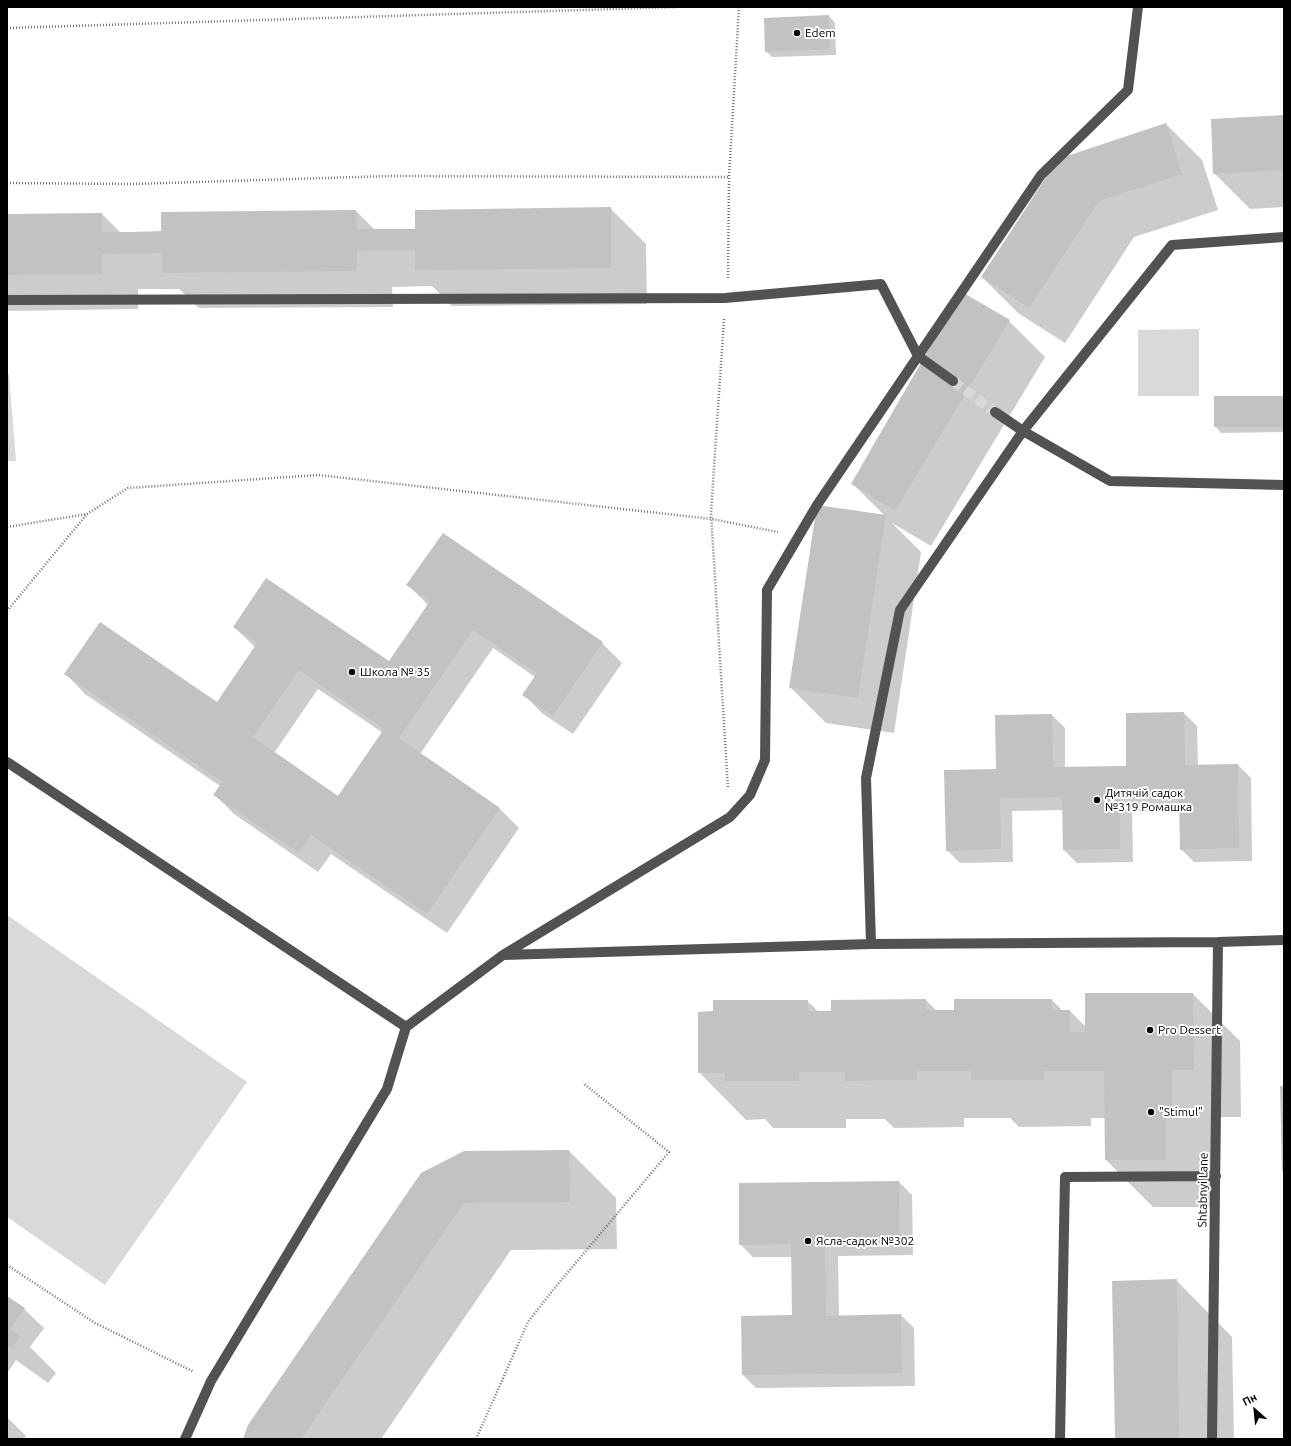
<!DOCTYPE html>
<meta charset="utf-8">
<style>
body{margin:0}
#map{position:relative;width:1291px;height:1446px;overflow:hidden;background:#fff;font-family:Ubuntu,sans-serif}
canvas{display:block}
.frame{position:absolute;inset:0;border:8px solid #000;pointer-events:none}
.north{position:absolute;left:1235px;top:1390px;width:40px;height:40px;-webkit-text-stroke:3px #fff;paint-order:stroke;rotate:333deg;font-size:11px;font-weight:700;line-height:16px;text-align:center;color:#000}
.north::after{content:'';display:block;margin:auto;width:14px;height:18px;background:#000;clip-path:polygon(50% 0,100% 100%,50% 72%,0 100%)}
</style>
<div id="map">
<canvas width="1291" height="1446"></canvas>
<div class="frame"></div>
<div class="north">Пн</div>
</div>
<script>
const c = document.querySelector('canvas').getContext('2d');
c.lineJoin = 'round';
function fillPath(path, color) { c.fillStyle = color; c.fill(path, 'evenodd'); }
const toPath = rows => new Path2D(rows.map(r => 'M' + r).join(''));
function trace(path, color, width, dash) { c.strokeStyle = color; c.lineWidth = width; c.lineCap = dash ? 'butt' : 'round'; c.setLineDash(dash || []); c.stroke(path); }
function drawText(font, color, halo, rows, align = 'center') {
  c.font = font + ' Ubuntu,sans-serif'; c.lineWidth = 4; c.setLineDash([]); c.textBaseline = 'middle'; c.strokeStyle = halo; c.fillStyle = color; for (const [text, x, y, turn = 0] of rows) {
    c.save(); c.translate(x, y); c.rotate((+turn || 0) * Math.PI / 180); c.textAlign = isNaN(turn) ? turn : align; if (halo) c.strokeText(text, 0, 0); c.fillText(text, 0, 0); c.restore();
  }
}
const green = toPath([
 [1199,329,1199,396,1138,396,1138,330],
 [7,374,9,374,16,461,7,461],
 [7,915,247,1082,105,1285,7,1217]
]);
const shadow = toPath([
 [829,16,835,23,836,55,772,57,766,51],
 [1284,116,1284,207,1250,209,1214,173],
 [1166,124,1202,160,1218,210,1134,237,1065,343,1018,313,982,277],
 [610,208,646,244,647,304,452,306,432,286,392,287,393,307,199,308,179,289,138,289,138,309,7,311,7,215,102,214,121,233,162,232,356,211,375,230,416,230],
 [1009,321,1045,357,931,546,892,523,921,552,894,733,826,723,790,687,885,516,852,483],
 [1284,397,1284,432,1221,433,1215,426],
 [443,534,602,643,622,663,573,734,543,714,523,694,535,677,493,648,420,754,500,809,519,828,447,933,331,854,318,872,234,814,215,795,220,786,85,694,66,674,218,703,256,648,234,627,389,663,428,605,408,585],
 [318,689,383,733,339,797,274,753],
 [1184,713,1197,726,1198,766,1238,765,1251,778,1252,861,1194,862,1181,849,1181,810,1132,811,1133,862,1077,863,1064,850,1064,810,1012,811,1013,862,960,863,947,850,997,770,1052,715,1065,728,1065,767,1127,767,1127,714],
 [1193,994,1240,1041,1241,1117,1219,1117,1213,1207,1153,1207,1106,1160,1105,1118,1091,1118,1091,1126,1019,1127,1010,1118,964,1118,964,1127,894,1128,885,1119,846,1119,846,1128,773,1128,765,1119,746,1120,699,1072,807,1001,819,1012,926,1000,937,1011,955,1011,1052,1000,1063,1011,1070,1011,1086,1027],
 [569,1151,616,1198,617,1249,511,1250,381,1439,244,1439,422,1174],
 [899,1182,912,1195,913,1255,838,1256,839,1316,901,1315,914,1328,915,1386,756,1388,743,1375,793,1316,792,1257,753,1257,740,1244,740,1184],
 [1176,1280,1232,1337,1234,1439,1116,1439],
 [7,1297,24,1309,44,1328,30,1347,56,1373,48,1383,16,1360,7,1373],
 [7,1417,26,1436,24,1439,7,1439]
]);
const building = toPath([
 [829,15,830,49,765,52,764,18],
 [1284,115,1284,170,1213,174,1211,119],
 [1166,123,1182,174,1099,201,1029,308,981,277,1058,159],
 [611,207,611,268,415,270,415,250,357,251,357,271,162,273,162,253,102,254,102,274,7,275,7,214,102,213,102,232,133,232,161,231,161,212,356,210,357,229,415,229,415,210],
 [962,292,1010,320,895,511,851,484],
 [1214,396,1284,396,1284,427,1214,427],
 [817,505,886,515,858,698,789,688],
 [443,533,603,642,553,716,522,695,537,673,473,630,399,738,500,808,427,914,311,835,299,853,213,795,222,782,64,674,100,622,217,702,257,643,233,627,266,578,389,661,430,601,406,585],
 [299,670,384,729,338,796,253,737],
 [1184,712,1185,765,1238,764,1239,848,1180,850,1179,797,1120,798,1120,849,1063,850,1062,797,1000,798,1001,849,946,851,944,770,996,769,995,715,1052,714,1053,767,1126,766,1126,713],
 [1085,993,1193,993,1194,1070,1172,1070,1172,1116,1166,1116,1166,1160,1105,1160,1104,1071,1044,1071,1044,1080,971,1080,971,1071,917,1071,917,1080,845,1081,845,1072,799,1072,799,1081,725,1081,725,1073,698,1073,698,1012,713,1011,713,1000,808,1000,808,1011,831,1011,831,1000,926,999,926,1010,954,1010,954,999,1052,999,1052,1010,1070,1010,1070,1032,1085,1032],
 [1280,1086,1284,1086,1284,1171,1282,1171],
 [569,1150,570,1202,464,1203,301,1439,243,1439,248,1425,421,1173,464,1151],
 [899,1181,900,1242,825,1244,826,1316,901,1314,902,1373,742,1375,741,1316,792,1315,791,1244,739,1245,739,1183],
 [1177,1279,1179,1439,1115,1439,1112,1281],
 [7,1296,25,1308,10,1329,20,1336,12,1348,7,1344]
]);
const minorTunnel = toPath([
 [953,381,995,412]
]);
const path = toPath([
 [7,28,678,7],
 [7,183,132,184,390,176,729,177],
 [728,278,729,177,739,7],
 [724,319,711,513,728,789],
 [7,527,87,514,128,488,318,475,712,519,778,532],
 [7,611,87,514],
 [7,1265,95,1323,194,1372],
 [476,1439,528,1322,553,1290,669,1152,583,1083]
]);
const minor = toPath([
 [7,300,725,298,881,284,918,356,953,381],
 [995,412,1023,431,1172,245,1284,237],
 [7,762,406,1027],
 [871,944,866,778,900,610,1023,431,1110,481,1284,485],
 [503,955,730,817,750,795,765,760,767,590,817,505,1041,175,1128,90,1138,7],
 [185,1439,211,1381,387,1089,406,1027,503,955,871,944,1218,942,1284,940],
 [1060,1439,1065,1177,1216,1176],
 [1212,1439,1218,942]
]);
const markers = [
 [797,33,4,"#000"],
 [352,672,4,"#000"],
 [1097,800,4,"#000"],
 [1150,1030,4,"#000"],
 [1151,1112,4,"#000"],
 [808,1241,4,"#000"]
];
const poiNames = [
 ["Edem",805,33],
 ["Школа № 35",360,672],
 ["Дитячій садок",1105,793],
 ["№319 Ромашка",1105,807],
 ["Pro Dessert",1158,1030],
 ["\"Stimul\"",1159,1112],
 ["Ясла-садок №302",816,1241]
];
const streetNames = [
 ["Shtabnyi Lane",1203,1190,-89]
];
fillPath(green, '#d9d9d9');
fillPath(shadow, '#0003');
fillPath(building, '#c2c2c2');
trace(minorTunnel, '#d9d9d9', 10, [10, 5]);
trace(path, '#747474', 2.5, [1, 2]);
trace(minor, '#525252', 10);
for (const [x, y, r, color] of markers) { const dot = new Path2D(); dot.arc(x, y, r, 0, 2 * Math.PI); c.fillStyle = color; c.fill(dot); trace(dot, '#fff', 1.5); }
drawText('12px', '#000', '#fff', poiNames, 'left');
drawText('12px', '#000', '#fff', streetNames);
</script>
